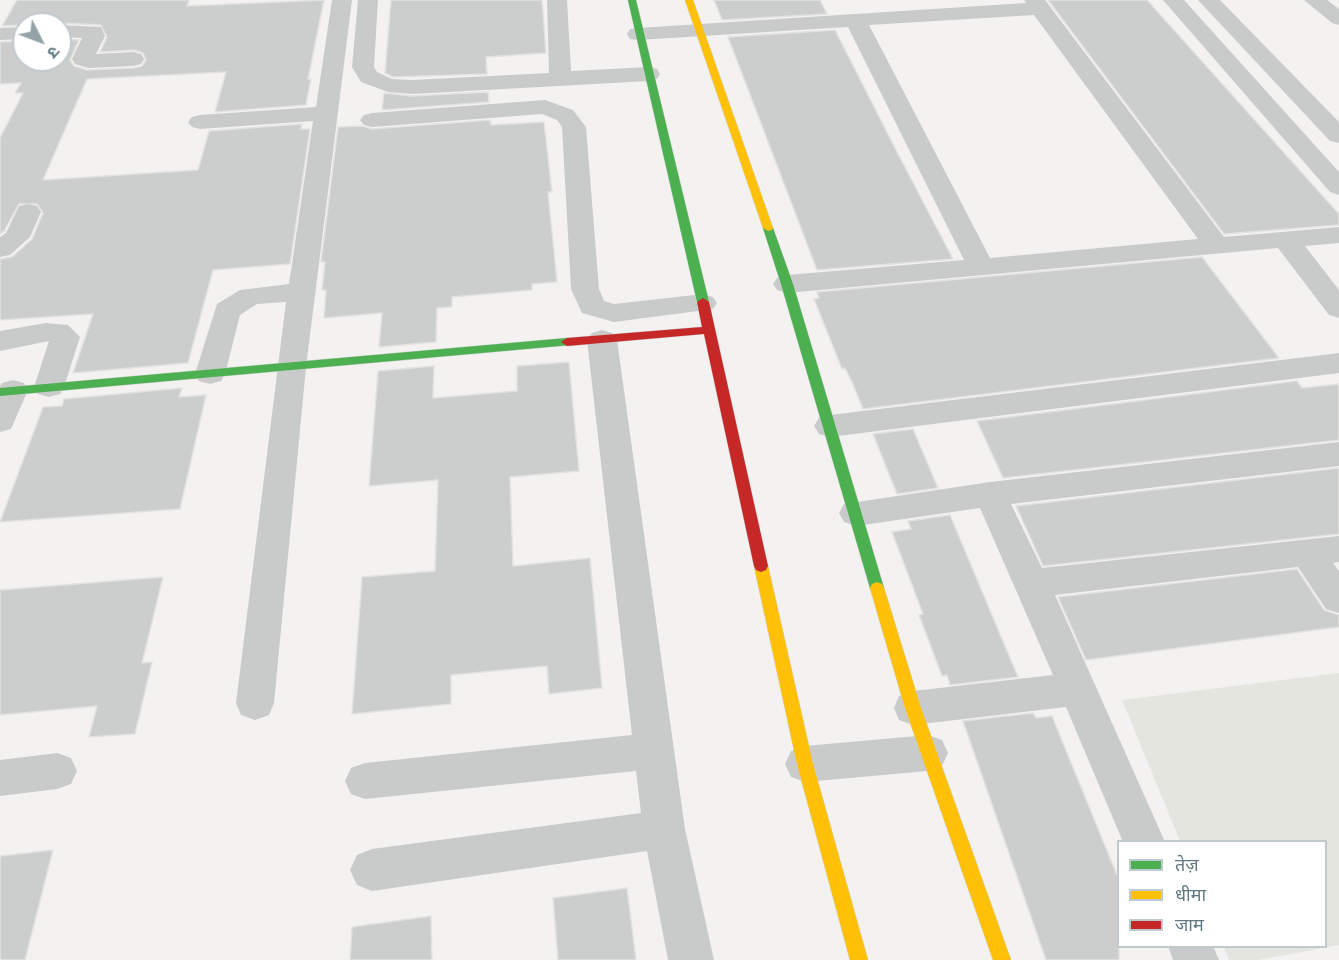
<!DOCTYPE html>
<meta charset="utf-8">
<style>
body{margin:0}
#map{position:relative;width:1339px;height:960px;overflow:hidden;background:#f3f2f0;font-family:"PT Sans","Noto Sans Devanagari",sans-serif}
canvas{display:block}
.legend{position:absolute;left:1117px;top:840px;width:210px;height:108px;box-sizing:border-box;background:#fff;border:2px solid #c0c9cd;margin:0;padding:8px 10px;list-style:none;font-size:18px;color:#617882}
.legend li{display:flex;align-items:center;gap:12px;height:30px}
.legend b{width:30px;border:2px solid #c0c9cd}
.north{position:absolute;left:12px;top:12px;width:60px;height:60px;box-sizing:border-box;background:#fff;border:2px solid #c0c9cd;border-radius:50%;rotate:132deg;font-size:16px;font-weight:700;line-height:24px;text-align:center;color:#617882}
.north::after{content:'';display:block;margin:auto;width:21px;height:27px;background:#94a3a8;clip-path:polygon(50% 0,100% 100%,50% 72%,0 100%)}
</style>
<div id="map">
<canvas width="1339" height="960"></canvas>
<ul class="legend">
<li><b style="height:8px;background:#4caf50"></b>तेज़</li>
<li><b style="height:8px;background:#ffc107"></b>धीमा</li>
<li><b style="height:8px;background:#c62828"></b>जाम</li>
</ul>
<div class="north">उ</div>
</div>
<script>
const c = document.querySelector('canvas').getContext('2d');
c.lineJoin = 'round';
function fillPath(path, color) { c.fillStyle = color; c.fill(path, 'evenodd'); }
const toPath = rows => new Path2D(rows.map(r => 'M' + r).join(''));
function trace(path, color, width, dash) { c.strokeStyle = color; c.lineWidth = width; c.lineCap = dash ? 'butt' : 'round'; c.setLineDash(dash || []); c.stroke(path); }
const green = toPath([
 [1339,673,1339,945,1258,960,1229,960,1224,947,1326,946,1326,842,1180,841,1122,700]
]);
const building = toPath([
 [17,0,189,0,187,6,324,0,308,79,311,79,306,105,215,112,226,72,87,79,43,180,198,170,209,131,302,124,301,129,310,129,290,264,213,270,188,363,73,373,93,314,0,320,0,259,12,257,32,239,43,213,37,204,19,204,4,231,0,234,0,138,23,93,15,93,21,83,0,84,0,42,24,41,24,60,60,60,60,39,79,40,70,60,74,66,87,70,134,68,142,66,146,60,143,53,134,50,100,52,107,37,101,25,60,23,2,26,17,0],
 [391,0,542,0,546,53,486,57,487,74,393,77,385,73,391,0],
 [714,0,820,0,827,14,722,20,714,0],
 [1048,0,1147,0,1339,214,1339,225,1224,234,1048,0],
 [835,30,896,150,953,259,817,270,728,37,835,30],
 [488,92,489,102,382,110,384,93,412,96,488,92],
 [490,120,491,125,544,122,552,192,548,192,557,282,532,284,532,290,452,297,452,307,437,308,436,342,379,347,382,313,324,318,326,290,322,290,325,262,321,262,338,127,362,126,372,129,490,120],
 [1202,257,1279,358,863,409,852,382,845,368,842,369,814,299,819,298,817,292,1202,257],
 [569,362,579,471,510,477,513,566,590,558,602,688,549,694,547,666,451,675,451,704,352,714,362,577,435,571,438,480,369,486,378,371,434,366,433,398,517,391,517,366,569,362],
 [1297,381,1302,388,1339,384,1339,440,1003,478,977,421,1297,381],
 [182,388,179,397,206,395,180,509,0,522,43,407,62,406,64,399,182,388],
 [913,429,938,488,897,494,873,434,913,429],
 [1339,468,1339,534,1043,566,1016,506,1339,468],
 [950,515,1018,677,950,685,947,675,942,676,919,615,923,614,892,532,911,529,908,521,950,515],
 [1297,569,1324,610,1339,615,1339,627,1086,660,1058,597,1297,569],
 [163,577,142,663,152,662,135,734,89,737,97,706,0,715,0,590,163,577],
 [1033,713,1036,718,1052,716,1119,880,1119,960,1046,960,963,721,1033,713],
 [53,850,25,960,0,960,0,856,53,850],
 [627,888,636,960,558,960,553,898,627,888],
 [431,916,432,960,350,960,352,927,431,916]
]);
const street = toPath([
 [332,0,352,0,306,367,274,703,269,715,255,720,241,715,236,703,286,302,257,304,240,315,225,374,221,381,210,384,199,381,195,374,217,304,240,290,289,284,313,121,200,129,192,127,188,122,192,117,200,115,316,107,332,0],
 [358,0,378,0,374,67,377,72,392,79,412,80,549,73,547,0,567,0,571,71,649,67,657,69,660,74,657,79,649,81,412,94,388,92,361,82,352,67,358,0],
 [1024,0,1045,0,1224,237,1339,227,1339,243,1305,246,1339,290,1339,318,1329,315,1278,248,787,293,777,290,773,284,777,278,787,275,964,260,848,27,638,40,630,39,627,34,630,29,638,28,1026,3,1024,0],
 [1034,15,1198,239,990,258,869,25,1034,15],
 [1163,0,1184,0,1339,172,1339,195,1330,192,1163,0],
 [1198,0,1220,0,1339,122,1339,143,1330,141,1198,0],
 [1304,0,1327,0,1339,9,1339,25,1332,23,1304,0],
 [60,25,101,27,105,36,96,54,133,52,141,54,144,59,141,64,133,66,88,68,75,64,72,59,82,38,60,37,60,25],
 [24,27,24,39,0,40,0,28,24,27],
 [545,100,573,110,586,127,599,289,604,301,614,304,703,294,713,297,717,303,713,309,614,322,582,313,571,289,562,127,557,120,542,114,372,127,364,125,360,120,364,115,372,113,545,100],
 [28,204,37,206,41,212,30,237,10,255,0,257,0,237,6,233,19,206,28,204],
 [46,323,68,325,80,337,64,387,60,394,49,397,38,394,34,387,49,341,0,351,0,331,46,323],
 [602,330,612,333,617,340,685,829,714,960,668,960,647,851,372,891,357,885,350,870,357,855,372,849,641,813,636,771,365,799,351,794,345,781,351,768,365,763,632,735,587,340,592,333,602,330],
 [1339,353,1339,373,830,437,819,434,814,426,819,418,830,415,1339,353],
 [13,380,24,383,28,390,11,429,0,432,0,386,2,383,13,380],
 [1339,442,1339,466,1011,504,1042,568,1339,536,1339,562,1333,563,1339,571,1339,613,1326,609,1298,567,1055,595,1165,842,1123,842,1066,707,913,725,899,720,894,708,899,696,913,691,1053,675,980,508,856,526,844,522,839,513,844,504,990,482,1339,442],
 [928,735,942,740,948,753,942,766,928,771,805,782,791,777,785,764,791,751,805,746,928,735],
 [57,753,71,758,77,771,71,784,57,789,0,796,0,760,57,753],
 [1168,946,1213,946,1219,960,1173,960,1168,946]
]);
const fast = toPath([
 [628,0,636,0,709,302,703,306,697,302,628,0],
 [768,225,773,228,793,284,884,588,882,592,877,594,872,592,870,588,781,284,763,228,768,225],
 [567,338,571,339,573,342,571,345,0,396,0,388,567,338]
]);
const slow = toPath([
 [685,0,693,0,773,228,772,230,768,231,763,228,685,0],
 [761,560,766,562,768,566,813,764,868,960,850,960,797,764,754,566,756,562,761,560],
 [877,582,882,584,884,588,921,708,1011,960,993,960,905,708,870,588,872,584,877,582]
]);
const jam = toPath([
 [703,298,709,302,768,566,766,570,761,572,756,570,754,566,704,334,567,346,561,342,567,338,702,327,697,302,703,298]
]);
fillPath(green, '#e3e5de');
fillPath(building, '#cccece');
trace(building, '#e2e2e0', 1.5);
trace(fast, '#cfd0d0', 1);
trace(slow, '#cfd0d0', 1);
trace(jam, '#cfd0d0', 1);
fillPath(street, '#c9cbcb');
fillPath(fast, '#4caf50');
fillPath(slow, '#ffc107');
fillPath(jam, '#c62828');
</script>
